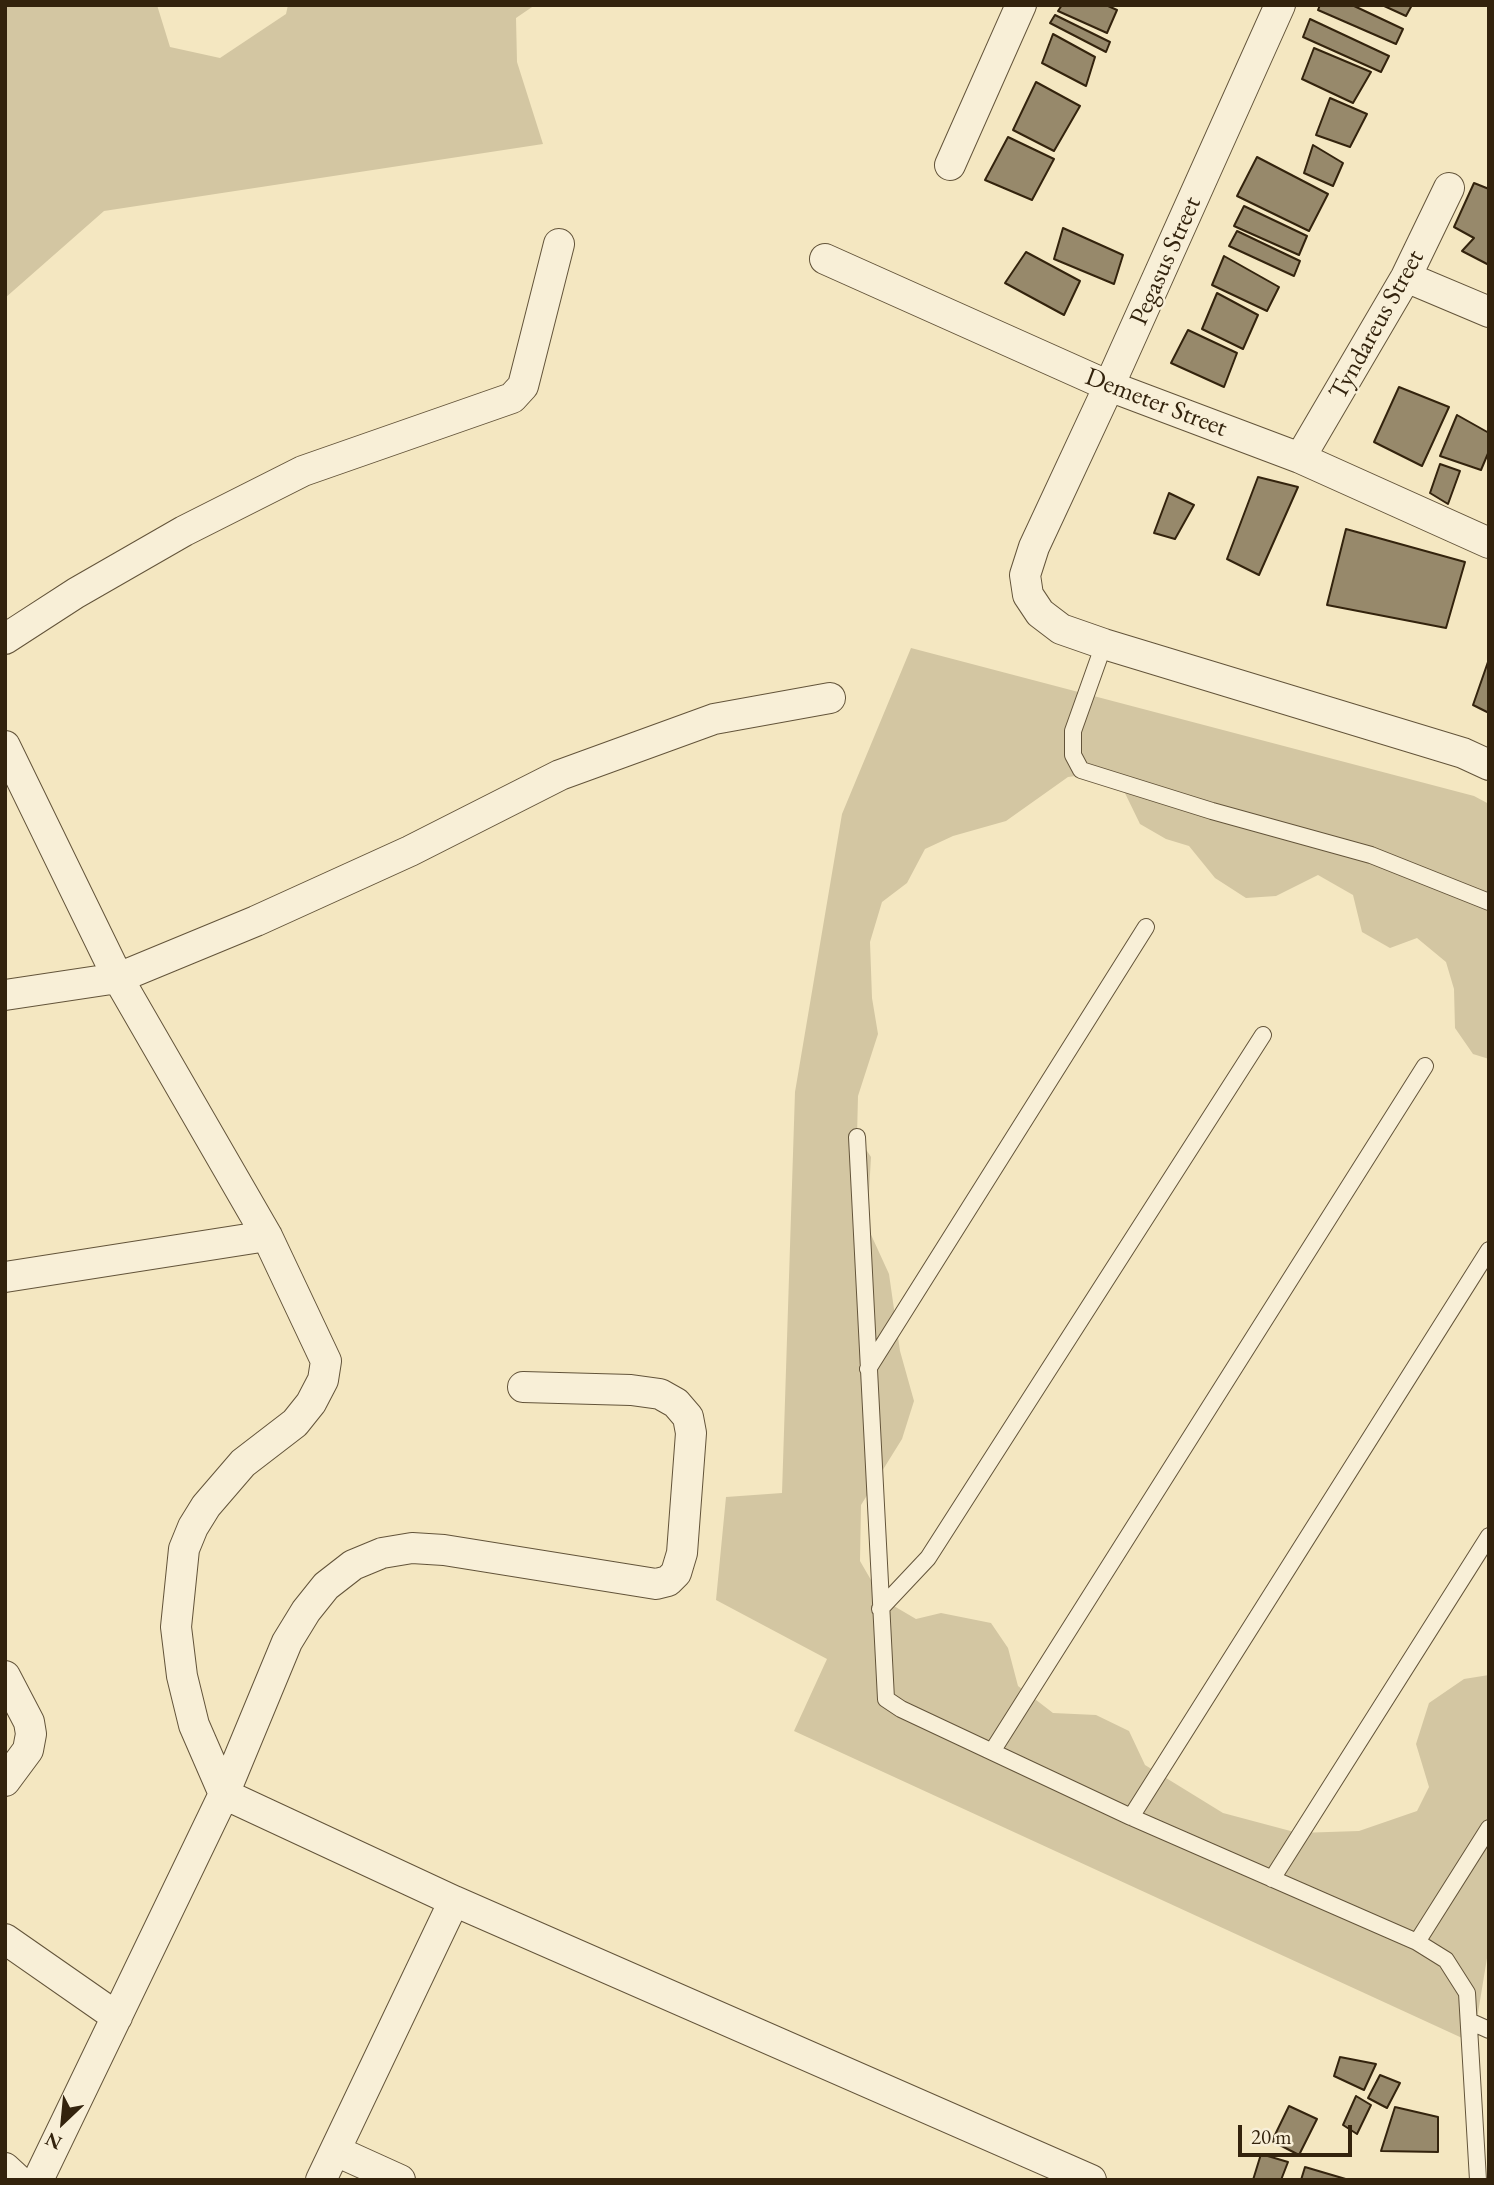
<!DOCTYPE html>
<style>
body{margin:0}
#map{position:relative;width:1494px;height:2185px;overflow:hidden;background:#f4e7c1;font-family:"EB Garamond",serif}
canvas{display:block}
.frame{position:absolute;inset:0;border:7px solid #33230d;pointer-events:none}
.north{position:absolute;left:28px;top:2087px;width:70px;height:70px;-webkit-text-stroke:5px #f8efd7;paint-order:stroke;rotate:206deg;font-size:19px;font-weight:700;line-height:28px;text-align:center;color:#33230d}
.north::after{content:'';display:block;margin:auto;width:24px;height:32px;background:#33230d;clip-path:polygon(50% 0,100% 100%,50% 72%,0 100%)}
.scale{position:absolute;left:1238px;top:2125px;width:114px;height:32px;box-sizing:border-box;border:4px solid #33230d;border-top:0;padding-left:9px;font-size:21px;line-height:24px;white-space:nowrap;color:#33230d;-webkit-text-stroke:5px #f8efd7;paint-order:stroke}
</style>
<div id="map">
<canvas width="1494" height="2185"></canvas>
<div class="frame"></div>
<div class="north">N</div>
<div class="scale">20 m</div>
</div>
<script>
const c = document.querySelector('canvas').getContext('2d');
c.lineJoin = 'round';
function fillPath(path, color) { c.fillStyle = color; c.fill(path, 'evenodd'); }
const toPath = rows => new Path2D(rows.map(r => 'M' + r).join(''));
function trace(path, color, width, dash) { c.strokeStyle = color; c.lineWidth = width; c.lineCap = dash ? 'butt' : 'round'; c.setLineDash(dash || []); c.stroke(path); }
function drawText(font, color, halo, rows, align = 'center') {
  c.font = font + ' "EB Garamond",serif'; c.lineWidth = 5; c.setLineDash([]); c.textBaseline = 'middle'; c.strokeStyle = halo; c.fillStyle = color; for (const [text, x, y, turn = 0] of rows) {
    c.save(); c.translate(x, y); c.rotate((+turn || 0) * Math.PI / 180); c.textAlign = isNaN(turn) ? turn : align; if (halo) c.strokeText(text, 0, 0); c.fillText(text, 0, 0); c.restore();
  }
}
const green = toPath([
 [5,5,157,5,170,47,220,58,286,14,288,5,535,5,516,18,517,62,543,144,104,211,5,298],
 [911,648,1474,796,1489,804,1489,1059,1473,1054,1455,1028,1454,989,1446,962,1417,938,1390,948,1362,932,1353,895,1318,875,1276,896,1246,898,1215,878,1189,846,1166,839,1140,824,1123,789,1099,773,1068,777,1006,821,953,836,925,849,907,883,882,902,870,942,872,998,878,1034,858,1096,857,1136,871,1157,869,1192,862,1215,889,1274,900,1351,914,1401,902,1439,861,1505,860,1561,882,1599,916,1619,941,1613,991,1623,1008,1648,1018,1686,1053,1713,1096,1715,1129,1731,1145,1765,1223,1813,1298,1833,1359,1831,1417,1811,1429,1787,1416,1744,1429,1703,1464,1679,1489,1675,1489,1946,1473,2043,794,1731,827,1659,716,1600,726,1497,782,1493,795,1092,842,814]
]);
const building = toPath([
 [1062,5,1106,5,1117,10,1107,33,1058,11,1062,5],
 [1320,5,1352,5,1403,29,1396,44,1318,10,1320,5],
 [1382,5,1412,5,1406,16,1382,5],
 [1055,15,1110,42,1106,52,1050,23,1055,15],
 [1310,19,1389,56,1381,72,1303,37,1310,19],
 [1053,34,1095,57,1086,86,1042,63,1053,34],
 [1314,48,1371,72,1353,103,1302,79,1314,48],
 [1036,82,1080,106,1054,151,1013,130,1036,82],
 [1330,98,1367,114,1350,147,1316,135,1330,98],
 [1008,137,1054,159,1032,200,985,180,1008,137],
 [1313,145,1343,163,1333,186,1304,173,1313,145],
 [1257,157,1328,194,1309,231,1237,196,1257,157],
 [1474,183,1489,189,1489,265,1462,251,1474,238,1454,227,1474,183],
 [1244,206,1307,236,1299,255,1234,226,1244,206],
 [1063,228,1123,255,1114,284,1054,259,1063,228],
 [1237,231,1300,261,1294,276,1229,246,1237,231],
 [1026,252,1080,281,1064,315,1005,283,1026,252],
 [1224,256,1279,287,1267,311,1212,285,1224,256],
 [1217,293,1258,315,1243,349,1202,329,1217,293],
 [1188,330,1237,353,1224,387,1171,363,1188,330],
 [1399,387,1449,407,1422,466,1374,442,1399,387],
 [1457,415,1489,433,1489,451,1481,470,1440,456,1457,415],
 [1440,464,1460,471,1448,504,1430,493,1440,464],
 [1258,477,1298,487,1259,575,1227,559,1258,477],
 [1169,493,1194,505,1175,539,1154,533,1169,493],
 [1346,529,1465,562,1446,628,1327,605,1346,529],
 [1489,659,1489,713,1473,705,1489,659],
 [1340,2057,1376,2064,1364,2090,1334,2076,1340,2057],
 [1380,2075,1400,2083,1387,2108,1368,2098,1380,2075],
 [1356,2096,1371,2105,1357,2134,1343,2125,1356,2096],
 [1289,2106,1317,2119,1299,2155,1272,2141,1289,2106],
 [1395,2107,1438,2117,1438,2152,1381,2151,1395,2107],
 [1261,2154,1288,2162,1281,2180,1253,2180,1261,2154],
 [1305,2167,1349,2180,1301,2180,1305,2167]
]);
const service = toPath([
 [1104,644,1073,731,1073,755,1081,770,1212,811,1371,855,1489,902],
 [857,1137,886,1699,901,1709,1131,1817,1417,1942,1446,1960,1467,1993,1478,2180],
 [868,1369,1146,927],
 [880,1609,928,1558,1263,1035],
 [993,1750,1425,1066],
 [1131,1817,1489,1250],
 [1272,1879,1489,1536],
 [1417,1942,1489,1828],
 [1469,2021,1489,2030]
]);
const minor = toPath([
 [1280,5,1109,386,1034,547,1025,575,1028,595,1040,613,1061,629,1104,644,1463,753,1489,765],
 [950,165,1021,5],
 [825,259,1109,386,1300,458,1489,543],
 [1406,277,1489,312],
 [1300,458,1406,277,1449,188],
 [5,639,76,593,184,531,303,471,512,398,523,386,559,244],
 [5,746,118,978,267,1236,326,1361,323,1380,311,1403,295,1423,243,1463,206,1506,193,1527,184,1549,176,1627,182,1676,194,1725,224,1794,454,1901,1091,2180],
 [5,995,118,978,256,921,410,851,560,775,714,719,830,698],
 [5,1277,267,1236],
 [5,1676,29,1722,31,1734,28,1750,5,1781],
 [5,1939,117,2017],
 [336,2151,400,2180],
 [5,2168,18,2180],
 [38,2180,224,1794,287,1642,306,1611,326,1586,353,1565,382,1553,412,1548,444,1550,656,1584,668,1581,676,1573,682,1553,691,1433,688,1417,676,1403,660,1394,631,1390,523,1387],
 [321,2180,454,1901]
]);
const streetNames = [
 ["Pegasus Street",1166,261,-66],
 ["Tyndareus Street",1377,325,-61],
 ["Demeter Street",1156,403,21]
];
fillPath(green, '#d3c6a2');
fillPath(building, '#97896b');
trace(building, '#33230d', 2);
trace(service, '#63543a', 18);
trace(minor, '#63543a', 32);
trace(service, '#f8efd7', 16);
trace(minor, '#f8efd7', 30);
drawText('26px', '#33230d', '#f8efd7', streetNames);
</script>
